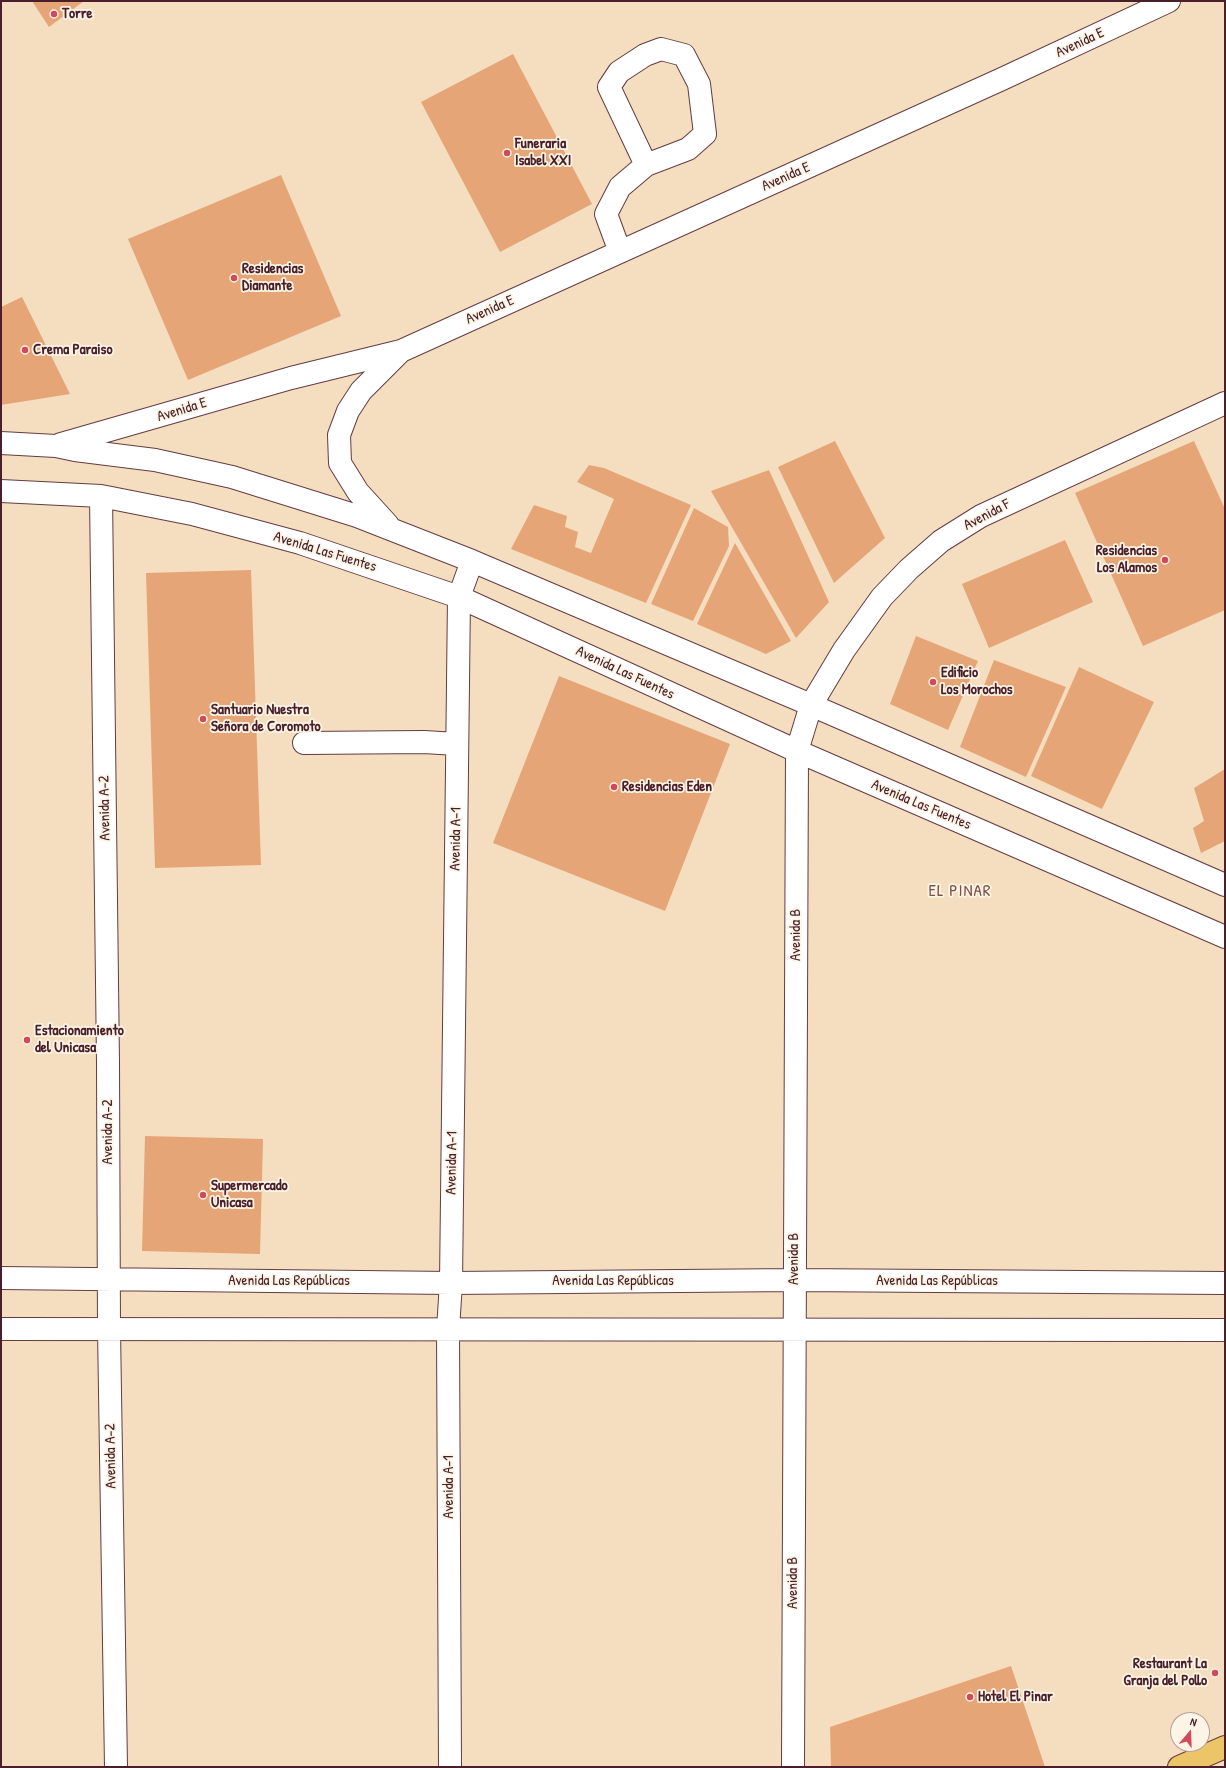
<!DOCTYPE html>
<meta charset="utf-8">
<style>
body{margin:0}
#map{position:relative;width:1226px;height:1768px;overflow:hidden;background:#f5ddc0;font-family:"Patrick Hand",sans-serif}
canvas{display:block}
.frame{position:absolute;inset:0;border:2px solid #4a1f2b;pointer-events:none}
.north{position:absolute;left:1170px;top:1712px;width:40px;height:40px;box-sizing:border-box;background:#fcf5e5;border:1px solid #b59f9b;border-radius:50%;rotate:19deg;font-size:11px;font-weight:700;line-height:16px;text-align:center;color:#4a1f2b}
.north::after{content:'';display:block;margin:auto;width:14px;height:18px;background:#d1495b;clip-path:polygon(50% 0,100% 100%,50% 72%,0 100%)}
</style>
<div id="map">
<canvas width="1226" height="1768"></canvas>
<div class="frame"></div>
<div class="north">N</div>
</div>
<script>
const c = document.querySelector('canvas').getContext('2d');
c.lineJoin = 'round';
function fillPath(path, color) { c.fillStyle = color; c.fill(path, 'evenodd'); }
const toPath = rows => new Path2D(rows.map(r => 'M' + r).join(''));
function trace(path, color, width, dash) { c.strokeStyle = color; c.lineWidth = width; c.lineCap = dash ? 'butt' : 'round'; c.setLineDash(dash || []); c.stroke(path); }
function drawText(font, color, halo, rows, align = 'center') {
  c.font = font + ' "Patrick Hand",sans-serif'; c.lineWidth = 3.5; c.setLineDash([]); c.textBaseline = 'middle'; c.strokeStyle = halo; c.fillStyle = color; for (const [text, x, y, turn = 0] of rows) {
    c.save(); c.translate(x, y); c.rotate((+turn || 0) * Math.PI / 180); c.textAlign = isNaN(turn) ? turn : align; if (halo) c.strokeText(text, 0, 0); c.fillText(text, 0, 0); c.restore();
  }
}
const building = toPath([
 [32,1,84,1,49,27],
 [513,54,592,204,500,252,421,102],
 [281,175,341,316,188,380,128,239],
 [22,297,70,394,1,405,1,307],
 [835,441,885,538,834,583,778,467],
 [1194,441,1225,509,1225,610,1143,646,1075,493],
 [589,465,604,468,691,505,646,603,511,549,534,505,567,516,565,527,578,532,575,547,591,553,614,499,577,482],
 [769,470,829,602,796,638,711,491],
 [694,508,728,527,729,546,693,621,651,604],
 [1065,540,1093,602,989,648,962,584],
 [735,543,791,641,766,654,697,624],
 [251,570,261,865,155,868,146,573],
 [916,636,978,661,948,730,890,704],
 [994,660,1066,687,1026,777,960,747],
 [1079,667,1154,702,1102,809,1031,776],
 [559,676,730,744,665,911,493,843],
 [1225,769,1225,841,1201,853,1193,828,1204,821,1194,788],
 [145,1136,263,1139,260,1254,142,1251],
 [1011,1666,1045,1767,831,1767,830,1727]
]);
const minor = toPath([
 [620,252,606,214,620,187,646,165,688,149,705,134,699,84,684,55,661,49,645,55,619,72,609,87,646,165],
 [1,443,56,446,75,450,155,460,232,477,357,516,472,561,811,705,1225,885],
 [61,444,291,378,401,351,1002,79,1169,1],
 [1,491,101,496,192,514,300,543,459,597,797,751,1225,937],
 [101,496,108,1063,109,1330,116,1767],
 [388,525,358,492,340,463,339,435,348,411,361,391,401,351],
 [304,743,424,742,457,744],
 [1,1278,451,1283,794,1280,1225,1283],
 [1,1329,1225,1330],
 [450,1767,448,1329,451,1283,459,597,472,561],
 [793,1767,797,751,811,705,844,650,882,597,909,569,941,541,981,516,1225,403]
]);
const major = toPath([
 [1179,1767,1225,1747]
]);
const markers = [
 [54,14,4,"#d1495b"],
 [507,153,4,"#d1495b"],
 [234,278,4,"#d1495b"],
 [25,350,4,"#d1495b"],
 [1165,560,4,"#d1495b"],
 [933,682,4,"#d1495b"],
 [203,719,4,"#d1495b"],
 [614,787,4,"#d1495b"],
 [27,1040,4,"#d1495b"],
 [203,1195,4,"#d1495b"],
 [1215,1673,4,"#d1495b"],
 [970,1697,4,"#d1495b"]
];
const poiNames = [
 ["Torre",62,14],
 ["Funeraria",515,144],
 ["Isabel XXI",515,161],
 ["Residencias",242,269],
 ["Diamante",242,286],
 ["Crema Paraiso",33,350],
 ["Residencias",1157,551,"right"],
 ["Los Alamos",1157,568,"right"],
 ["Edificio",941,673],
 ["Los Morochos",941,690],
 ["Santuario Nuestra",211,710],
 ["Señora de Coromoto",211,727],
 ["Residencias Eden",622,787],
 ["Estacionamiento",35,1031],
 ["del Unicasa",35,1048],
 ["Supermercado",211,1186],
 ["Unicasa",211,1203],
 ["Restaurant La",1207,1664,"right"],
 ["Granja del Pollo",1207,1681,"right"],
 ["Hotel El Pinar",978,1697]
];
const streetNames = [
 ["Avenida E",1080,43,-25],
 ["Avenida E",786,177,-24],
 ["Avenida E",490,310,-24],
 ["Avenida E",182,410,-17],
 ["Avenida F",987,515,-28],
 ["Avenida Las Fuentes",325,552,17],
 ["Avenida Las Fuentes",625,673,25],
 ["Avenida Las Fuentes",921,805,23],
 ["Avenida A-2",105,808,-91],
 ["Avenida A-1",456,839,-89],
 ["Avenida B",796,935,-90],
 ["Avenida A-2",108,1132,-90],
 ["Avenida A-1",452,1163,-89],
 ["Avenida B",794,1259,-90],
 ["Avenida Las Repúblicas",289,1281],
 ["Avenida Las Repúblicas",613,1281],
 ["Avenida Las Repúblicas",937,1281],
 ["Avenida A-2",111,1456,-91],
 ["Avenida A-1",449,1487,-90],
 ["Avenida B",793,1583,-90]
];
const quarterNames = [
 ["EL PINAR",960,891]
];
fillPath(building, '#e6a577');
trace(minor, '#643c41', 24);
trace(major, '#643c41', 24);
trace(minor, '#fff', 22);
trace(major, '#edc569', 22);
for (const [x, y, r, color] of markers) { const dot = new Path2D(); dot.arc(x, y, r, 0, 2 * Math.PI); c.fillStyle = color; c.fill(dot); trace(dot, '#fcf5e5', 1.5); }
drawText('bold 15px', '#4a1f2b', '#fcf5e5', poiNames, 'left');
drawText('15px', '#4a1f2b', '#fcf5e5', streetNames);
c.letterSpacing = '1px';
drawText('17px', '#814e46', '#fcf5e5', quarterNames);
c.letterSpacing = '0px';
</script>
